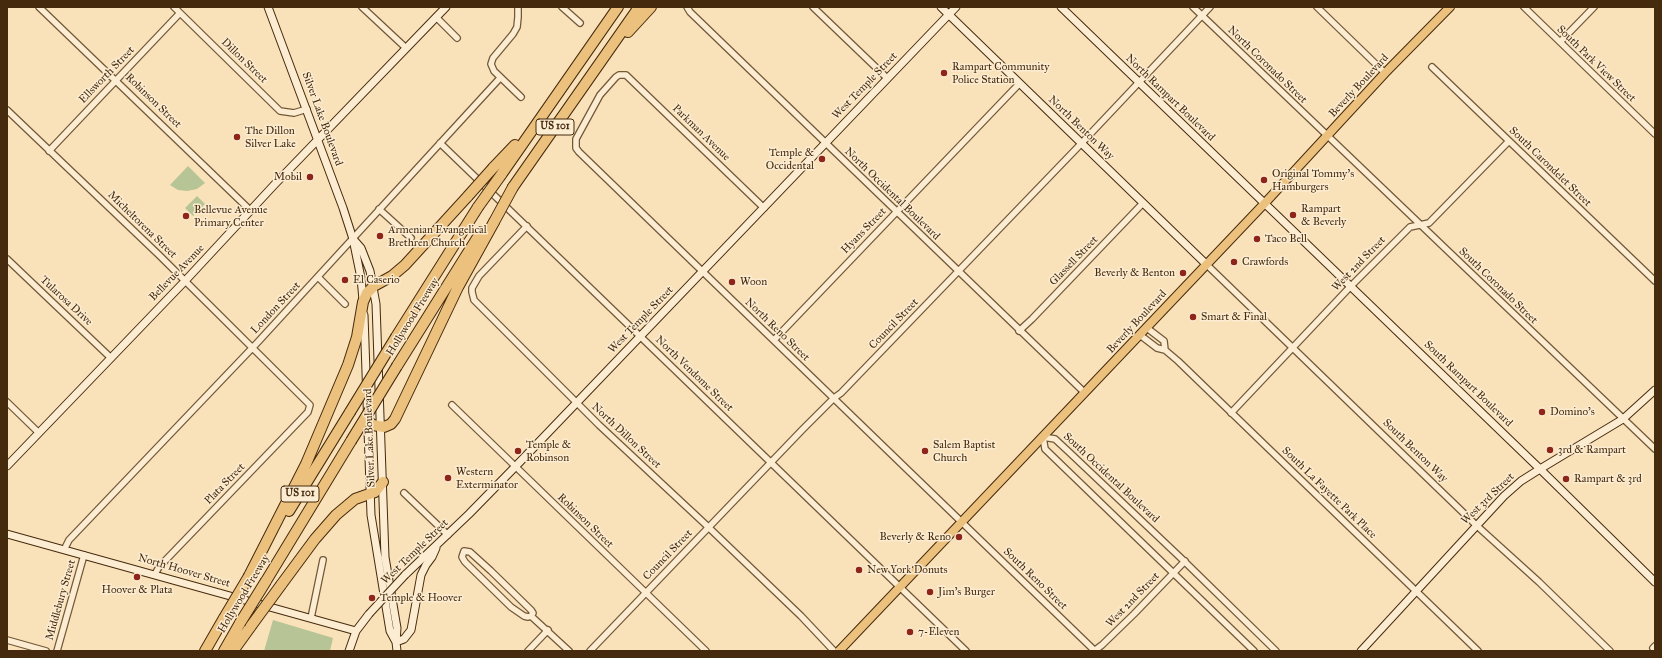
<!DOCTYPE html>
<style>
body{margin:0}
#map{position:relative;width:1662px;height:658px;overflow:hidden;background:#f9e2ba;font-family:"IM FELL Great Primer",serif}
canvas{display:block}
.frame{position:absolute;inset:0;border:8px solid #462a0d;pointer-events:none}
</style>
<div id="map">
<canvas width="1662" height="658"></canvas>
<div class="frame"></div>
</div>
<script>
const c = document.querySelector('canvas').getContext('2d');
c.lineJoin = 'round';
function fillPath(path, color) { c.fillStyle = color; c.fill(path, 'evenodd'); }
const toPath = rows => new Path2D(rows.map(r => 'M' + r).join(''));
function trace(path, color, width, dash) { c.strokeStyle = color; c.lineWidth = width; c.lineCap = dash ? 'butt' : 'round'; c.setLineDash(dash || []); c.stroke(path); }
function drawText(font, color, halo, rows, align = 'center') {
  c.font = font + ' "IM FELL Great Primer",serif'; c.lineWidth = 3; c.setLineDash([]); c.textBaseline = 'middle'; c.strokeStyle = halo; c.fillStyle = color; for (const [text, x, y, turn = 0] of rows) {
    c.save(); c.translate(x, y); c.rotate((+turn || 0) * Math.PI / 180); c.textAlign = isNaN(turn) ? turn : align; if (halo) c.strokeText(text, 0, 0); c.fillText(text, 0, 0); c.restore();
  }
}
const green = toPath([
 [188,166,205,183,197,189,187,191,178,190,170,185],
 [197,196,205,204,193,216,185,208],
 [273,620,333,638,330,651,264,651]
]);
const street = toPath([
 [39,7,251,211],
 [174,7,280,111,294,113,307,109],
 [362,7,406,48],
 [518,7,518,17,517,27,513,34,493,58,491,64,494,71,521,97],
 [562,7,580,23],
 [687,7,690,12,1085,393],
 [813,7,887,78],
 [1193,7,1655,449],
 [1317,7,1385,73],
 [1524,7,1655,134],
 [436,17,457,38],
 [1560,42,1594,7],
 [1432,67,1655,281],
 [7,110,159,255,310,405,308,412,159,567,155,574],
 [440,143,966,651],
 [49,151,180,13],
 [764,208,626,75,619,75,616,77,600,95,576,139,576,148,579,152,1095,651],
 [379,209,411,238],
 [527,226,479,276,472,288,472,292,474,300,599,425,704,523,801,616,834,651],
 [7,259,111,358],
 [1206,264,1476,525,1539,582,1610,651],
 [318,277,345,304],
 [1147,328,1164,341,1165,350],
 [1019,331,1032,319,1143,203],
 [1140,335,1157,348,1165,350,1178,361,1478,651],
 [774,340,1019,84],
 [7,402,39,433],
 [452,405,706,651],
 [1231,413,1350,287,1410,227,1429,223,1509,141],
 [404,493,448,535],
 [64,550,69,540,257,343,500,78],
 [531,616,533,613,531,610,491,571,470,552,464,551,462,557,465,562,511,607,524,616,528,617,531,616,569,651],
 [311,618,323,560],
 [7,640,46,651],
 [1653,648,1655,646],
 [57,651,84,555],
 [528,651,548,630],
 [590,651,802,430,834,398,841,393,1077,148,1210,7],
 [1094,651,1102,645,1134,614,1185,561],
 [1254,651,1045,449,1043,437,1055,439,1069,452,1183,560,1276,651]
]);
const secondary = toPath([
 [268,7,343,208,353,239,361,278,363,300],
 [941,7,1206,264],
 [1061,7,1540,469,1655,582],
 [354,240,361,248,370,271,376,304,385,557,397,628,396,642,397,651],
 [364,315,371,515,390,631,396,642],
 [7,466,185,281,275,184,446,7],
 [7,534,356,631],
 [405,575,469,514,515,467,956,7],
 [396,642,404,639,411,630,421,575,426,565,432,557,436,548],
 [349,651,356,631,369,614],
 [1361,651,1504,496,1521,481,1540,469,1623,419,1655,390]
]);
const primary = toPath([
 [839,651,1264,204,1385,73,1450,7]
]);
const highway = toPath([
 [628,32,651,7],
 [493,168,515,145],
 [501,175,618,7],
 [513,187,639,7],
 [396,337,478,207],
 [397,366,481,232],
 [367,420,373,425,384,427,391,424,395,419,458,287,494,222],
 [289,511,350,412],
 [249,576,306,464,348,365,357,337,363,302,367,293,374,286,392,276,405,265,468,196],
 [266,581,351,441],
 [281,585,315,539,336,515,355,499,375,492,383,482],
 [205,651,224,618],
 [224,651,240,623],
 [233,651,251,626]
]);
const secondaryBridge = toPath([
 [369,614,405,575]
]);
const highwayBridge = toPath([
 [468,196,493,168],
 [478,207,501,175],
 [494,222,513,187],
 [350,412,396,337],
 [351,441,397,366],
 [224,618,249,576],
 [240,623,266,581],
 [251,626,281,585]
]);
const markers = [
 [944,73,4,"#8f2418"],
 [237,137,4,"#8f2418"],
 [822,159,4,"#8f2418"],
 [310,177,4,"#8f2418"],
 [1264,180,4,"#8f2418"],
 [1293,215,4,"#8f2418"],
 [186,216,4,"#8f2418"],
 [380,236,4,"#8f2418"],
 [1257,239,4,"#8f2418"],
 [1234,262,4,"#8f2418"],
 [1183,273,4,"#8f2418"],
 [345,280,4,"#8f2418"],
 [732,282,4,"#8f2418"],
 [1193,317,4,"#8f2418"],
 [1542,412,4,"#8f2418"],
 [1550,450,4,"#8f2418"],
 [518,451,4,"#8f2418"],
 [925,451,4,"#8f2418"],
 [448,478,4,"#8f2418"],
 [1566,479,4,"#8f2418"],
 [959,537,4,"#8f2418"],
 [859,570,4,"#8f2418"],
 [137,577,4,"#8f2418"],
 [930,592,4,"#8f2418"],
 [372,598,4,"#8f2418"],
 [910,632,4,"#8f2418"]
];
const shields = [
 [555,127,38],
 [300,494,38]
];
const shieldNames = [
 ["US 101",555,127],
 ["US 101",300,494]
];
const streetNames = [
 ["Dillon Street",244,61,44],
 ["South Park View Street",1596,64,44],
 ["North Coronado Street",1267,65,44],
 ["Ellsworth Street",107,75,-46],
 ["West Temple Street",865,86,-46],
 ["Beverly Boulevard",1359,86,-47],
 ["North Rampart Boulevard",1170,98,44],
 ["Robinson Street",153,101,44],
 ["Silver Lake Boulevard",322,119,70],
 ["North Benton Way",1081,128,44],
 ["Parkman Avenue",701,133,44],
 ["South Carondelet Street",1550,167,44],
 ["North Occidental Boulevard",892,194,44],
 ["Micheltorena Street",142,225,44],
 ["Hyans Street",864,231,-46],
 ["Glassell Street",1074,261,-46],
 ["West 2nd Street",1359,264,-46],
 ["Bellevue Avenue",177,273,-46],
 ["South Coronado Street",1498,286,44],
 ["Tularosa Drive",66,301,43],
 ["London Street",276,308,-47],
 ["Hollywood Freeway",413,317,-58],
 ["West Temple Street",641,320,-46],
 ["Beverly Boulevard",1137,322,-47],
 ["Council Street",894,324,-46],
 ["North Reno Street",777,330,44],
 ["North Vendome Street",694,374,44],
 ["South Rampart Boulevard",1468,384,44],
 ["North Dillon Street",626,436,43],
 ["Silver Lake Boulevard",370,438,-92],
 ["South Benton Way",1415,451,44],
 ["South Occidental Boulevard",1111,478,43],
 ["Plata Street",225,484,-46],
 ["South La Fayette Park Place",1329,493,44],
 ["West 3rd Street",1488,499,-44],
 ["Robinson Street",585,521,44],
 ["West Temple Street",415,552,-44],
 ["Council Street",668,555,-46],
 ["North Hoover Street",184,571,16],
 ["South Reno Street",1035,579,44],
 ["Hollywood Freeway",244,594,-59],
 ["Middlebury Street",61,600,-74],
 ["West 2nd Street",1133,600,-46]
];
const poiNames = [
 ["Rampart Community",952,67],
 ["Police Station",952,80],
 ["The Dillon",245,131],
 ["Silver Lake",245,144],
 ["Temple &",814,153,"right"],
 ["Occidental",814,166,"right"],
 ["Original Tommy's",1272,174],
 ["Hamburgers",1272,187],
 ["Mobil",302,177,"right"],
 ["Rampart",1301,209],
 ["& Beverly",1301,222],
 ["Bellevue Avenue",194,210],
 ["Primary Center",194,223],
 ["Armenian Evangelical",388,230],
 ["Brethren Church",388,243],
 ["Taco Bell",1265,239],
 ["Crawfords",1242,262],
 ["Beverly & Benton",1175,273,"right"],
 ["El Caserio",353,280],
 ["Woon",740,282],
 ["Smart & Final",1201,317],
 ["Domino's",1550,412],
 ["Temple &",526,445],
 ["Robinson",526,458],
 ["Salem Baptist",933,445],
 ["Church",933,458],
 ["3rd & Rampart",1558,450],
 ["Western",456,472],
 ["Exterminator",456,485],
 ["Rampart & 3rd",1574,479],
 ["Beverly & Reno",951,537,"right"],
 ["New York Donuts",867,570],
 ["Hoover & Plata",137,590,"center"],
 ["Jim's Burger",938,592],
 ["Temple & Hoover",380,598],
 ["7-Eleven",918,632]
];
fillPath(green, '#b7c495');
trace(street, '#735838', 8);
trace(secondary, '#462a0d', 9);
trace(primary, '#462a0d', 10);
trace(highway, '#462a0d', 12);
trace(street, '#fbecd2', 5.5);
trace(secondary, '#fbecd2', 7);
trace(primary, '#ecc17d', 8);
trace(highway, '#ecc17d', 10);
trace(secondaryBridge, '#462a0d', 9, []);
trace(highwayBridge, '#462a0d', 12, []);
trace(secondaryBridge, '#fbecd2', 7);
trace(highwayBridge, '#ecc17d', 10);
for (const [x, y, r, color] of markers) { const dot = new Path2D(); dot.arc(x, y, r, 0, 2 * Math.PI); c.fillStyle = color; c.fill(dot); trace(dot, '#fbecd2', 1.5); }
for (const [x, y, w] of shields) { const box = new Path2D(); box.roundRect(x - w / 2, y - 8, w, 16, 3); c.fillStyle = '#fbecd2'; c.fill(box); trace(box, '#462a0d', 1); }
drawText('bold 10px', '#462a0d', null, shieldNames);
drawText('11px', '#462a0d', '#fbecd2', streetNames);
drawText('11px', '#462a0d', '#fbecd2', poiNames, 'left');
</script>
